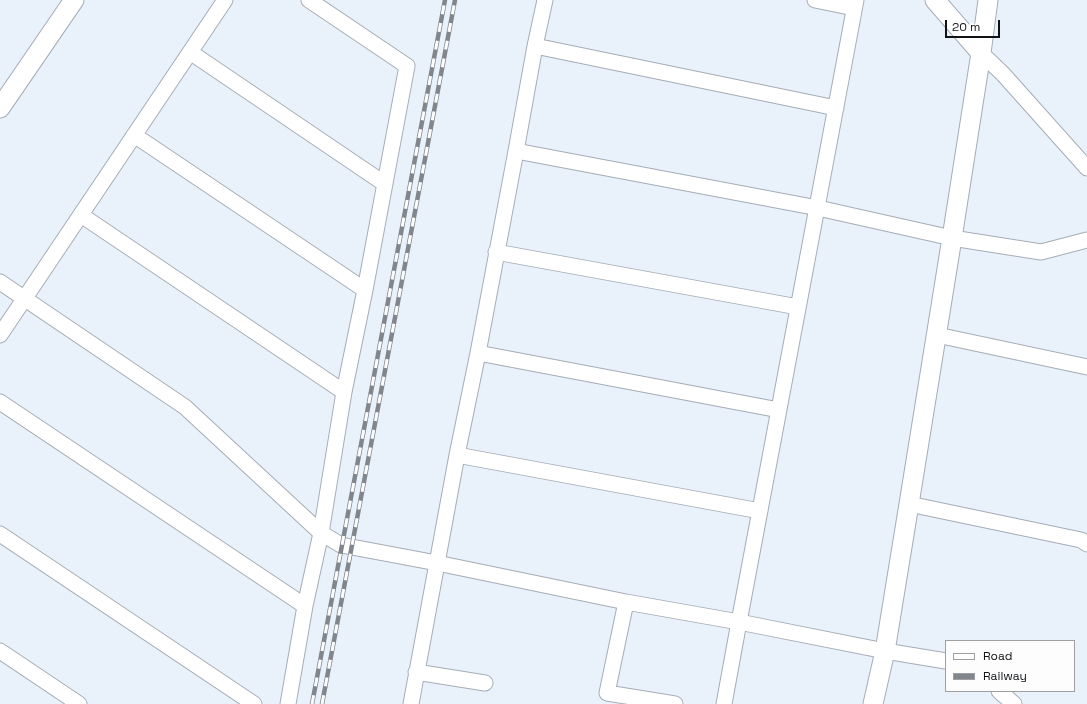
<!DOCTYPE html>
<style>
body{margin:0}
#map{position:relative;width:1087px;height:704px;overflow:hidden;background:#e9f1fb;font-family:"Space Grotesk",sans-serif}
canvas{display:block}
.legend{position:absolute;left:945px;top:640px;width:130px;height:52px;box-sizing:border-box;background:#fdfdfd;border:1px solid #9e9fa1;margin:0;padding:5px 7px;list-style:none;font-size:12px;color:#101216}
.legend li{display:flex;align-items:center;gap:8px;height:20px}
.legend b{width:20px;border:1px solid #9e9fa1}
.scale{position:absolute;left:945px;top:20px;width:55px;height:18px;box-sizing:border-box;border:2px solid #101216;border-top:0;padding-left:5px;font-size:12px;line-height:14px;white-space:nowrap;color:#101216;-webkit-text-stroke:3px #fdfdfd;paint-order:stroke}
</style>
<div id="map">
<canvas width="1087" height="704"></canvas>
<ul class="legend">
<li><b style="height:5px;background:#fff"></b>Road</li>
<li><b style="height:5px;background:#81868d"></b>Railway</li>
</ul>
<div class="scale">20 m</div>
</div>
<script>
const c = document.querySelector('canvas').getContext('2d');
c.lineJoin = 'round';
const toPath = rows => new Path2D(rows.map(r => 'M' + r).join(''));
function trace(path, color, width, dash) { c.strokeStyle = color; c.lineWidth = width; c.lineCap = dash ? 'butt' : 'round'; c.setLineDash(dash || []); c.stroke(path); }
const minor = toPath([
 [815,0,854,8],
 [535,46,836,108],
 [190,52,385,184],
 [981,53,1003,74,1087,168],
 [134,135,365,290],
 [516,151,818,208,952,238,1041,252,1087,240],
 [81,215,344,392],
 [496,252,798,307],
 [0,282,185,407,321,533,341,545,437,563,626,602,739,622,885,651,946,661],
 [0,335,225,0],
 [937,335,1087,367],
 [478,353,779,410],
 [0,402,305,606],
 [457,455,760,511],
 [909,504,1081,540,1087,544],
 [0,534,254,704],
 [626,602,607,693,675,704],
 [0,651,79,704],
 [416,672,485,683],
 [999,691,1014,704],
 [288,704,305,606,321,533,344,392,365,290,407,66,309,0],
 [411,704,457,455,478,353,516,151,535,46,545,0],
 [724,704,739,622,856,0]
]);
const tertiary = toPath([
 [935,0,981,53],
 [0,108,74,0],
 [873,704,885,651,909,504,952,238,981,53,988,0]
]);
const rail = toPath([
 [312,704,445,0],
 [322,704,455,0]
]);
trace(minor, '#a6adb6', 17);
trace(tertiary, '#a6adb6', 21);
trace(minor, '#fff', 15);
trace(tertiary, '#fff', 19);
trace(rail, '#81868d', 4.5);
trace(rail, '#fdfdfd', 3, [9]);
</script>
